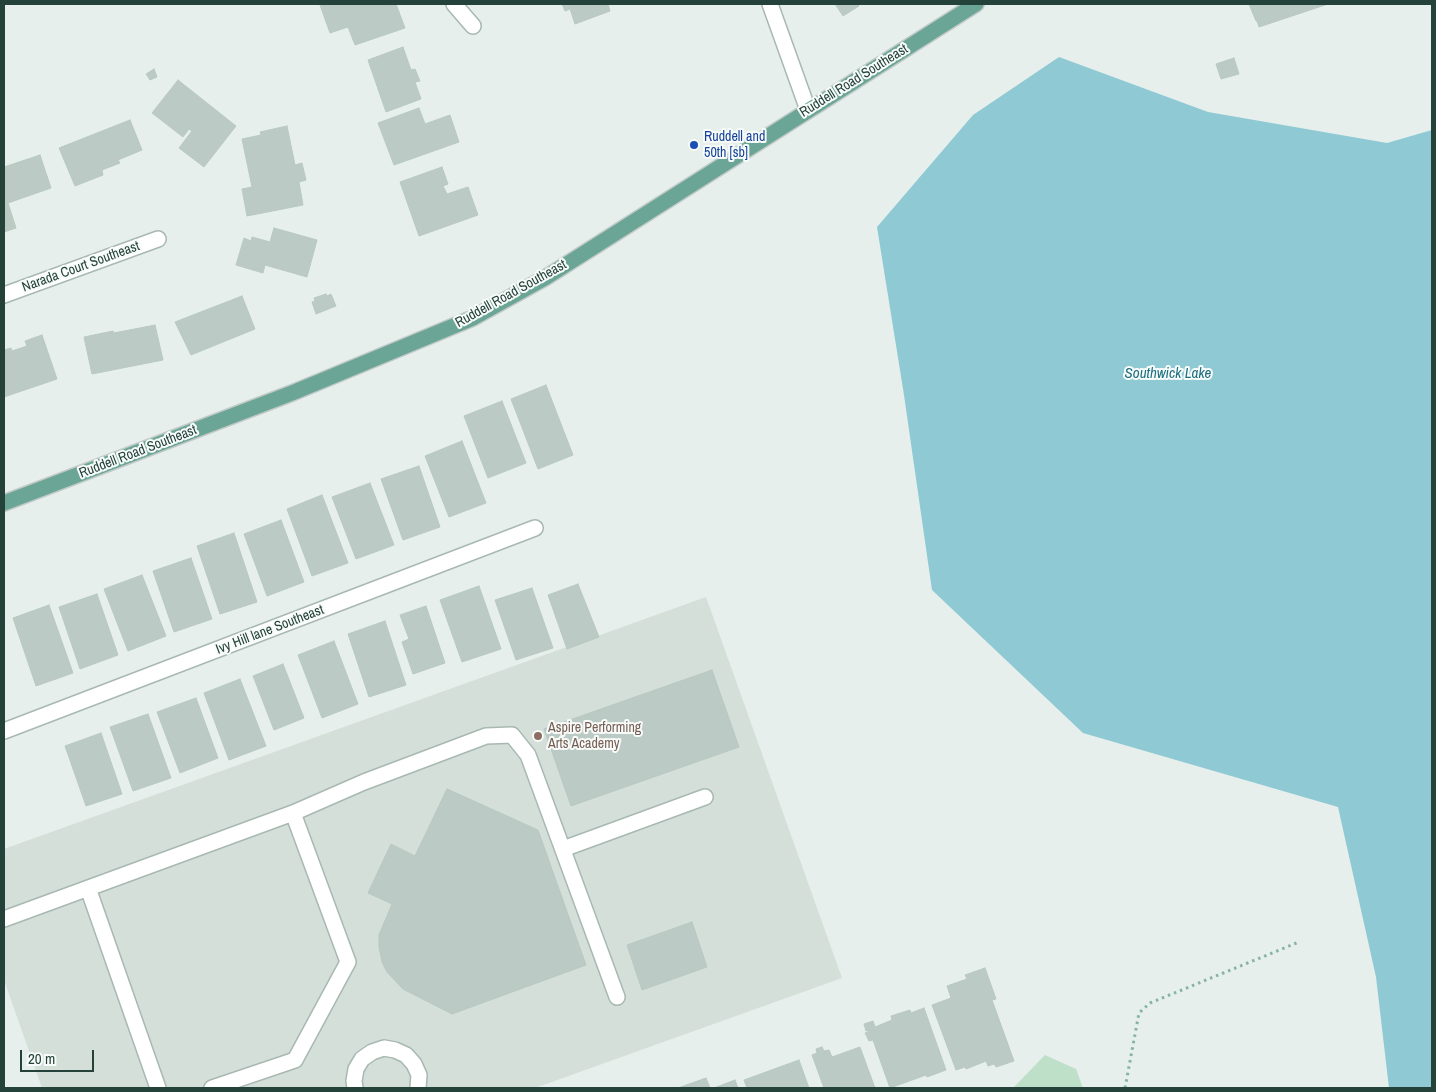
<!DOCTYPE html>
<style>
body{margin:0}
#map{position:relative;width:1436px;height:1092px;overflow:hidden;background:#e6efeb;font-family:"Archivo Narrow",sans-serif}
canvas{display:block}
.frame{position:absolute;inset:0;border:5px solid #24423a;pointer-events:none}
.scale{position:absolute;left:20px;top:1050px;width:74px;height:22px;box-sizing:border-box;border:2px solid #24423a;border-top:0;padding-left:6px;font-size:15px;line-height:18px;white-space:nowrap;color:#24423a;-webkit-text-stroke:4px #f7fbf9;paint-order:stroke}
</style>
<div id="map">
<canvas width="1436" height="1092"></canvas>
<div class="frame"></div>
<div class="scale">20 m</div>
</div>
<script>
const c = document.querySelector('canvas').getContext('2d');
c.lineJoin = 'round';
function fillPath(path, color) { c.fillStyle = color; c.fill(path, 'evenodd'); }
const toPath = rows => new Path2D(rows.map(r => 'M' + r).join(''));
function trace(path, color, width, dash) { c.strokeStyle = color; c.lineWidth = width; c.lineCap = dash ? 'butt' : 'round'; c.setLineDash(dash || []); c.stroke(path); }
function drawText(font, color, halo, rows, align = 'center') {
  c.font = font + ' "Archivo Narrow",sans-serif'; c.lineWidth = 4; c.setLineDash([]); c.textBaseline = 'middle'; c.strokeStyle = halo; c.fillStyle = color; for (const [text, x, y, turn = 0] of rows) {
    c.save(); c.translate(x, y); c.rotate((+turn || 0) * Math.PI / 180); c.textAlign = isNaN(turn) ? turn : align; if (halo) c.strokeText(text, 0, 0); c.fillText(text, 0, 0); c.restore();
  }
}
const built = toPath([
 [706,597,842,978,535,1088,42,1088,4,980,4,849]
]);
const green = toPath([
 [1045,1055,1076,1069,1083,1088,1013,1088]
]);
const water = toPath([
 [1059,57,1208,112,1387,143,1432,130,1432,1088,1389,1088,1376,977,1338,807,1083,733,932,590,904,395,877,227,973,115]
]);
const building = toPath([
 [323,4,390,4,391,5,396,4,405,28,355,45,348,27,330,33,320,5,323,4],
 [562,4,608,4,610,11,575,24,570,9,565,11,562,4],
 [835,4,857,4,859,6,843,16,835,4],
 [1249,4,1328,4,1259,27,1257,21,1256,21,1249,4],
 [403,47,411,70,415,69,420,81,415,82,421,99,386,112,368,60,403,47],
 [1234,58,1239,74,1221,79,1216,64,1234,58],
 [154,69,157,77,150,80,146,74,154,69],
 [178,80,236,126,204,167,179,148,192,131,189,129,183,137,152,113,178,80],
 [419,108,425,124,450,115,459,142,394,165,378,123,419,108],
 [130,120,142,150,118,160,120,163,102,170,103,175,75,186,59,148,130,120],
 [287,126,295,165,302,163,306,180,299,182,303,205,247,216,242,189,252,187,242,139,261,135,260,132,287,126],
 [40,155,51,188,8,203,16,228,4,232,4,167,40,155],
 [442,167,448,184,443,186,447,194,468,187,478,215,419,236,400,182,442,167],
 [274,228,317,240,307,277,265,265,263,273,236,265,244,238,251,241,252,237,270,242,274,228],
 [326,294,327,296,331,294,336,306,316,314,312,302,315,301,314,298,326,294],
 [242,296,255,329,191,355,175,322,242,296],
 [155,325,163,360,92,374,84,337,113,331,114,333,155,325],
 [42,335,57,379,4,397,4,350,11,348,12,351,27,346,25,341,42,335],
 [546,385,573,455,538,469,511,399,546,385],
 [502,401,526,463,488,478,464,416,502,401],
 [462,441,486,503,449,517,425,456,462,441],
 [419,466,440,527,403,540,381,479,419,466],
 [370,483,394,545,356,559,332,497,370,483],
 [322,495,348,563,312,576,287,509,322,495],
 [281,520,304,582,267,596,244,534,281,520],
 [234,533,257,602,220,614,197,546,234,533],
 [191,558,212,619,174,632,153,571,191,558],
 [142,575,166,636,128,651,104,589,142,575],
 [578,584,599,637,567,649,548,595,578,584],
 [479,586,501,649,462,662,440,600,479,586],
 [532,588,553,648,516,660,495,600,532,588],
 [97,594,118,655,80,669,59,607,97,594],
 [49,605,73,673,36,686,13,618,49,605],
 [426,606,445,663,413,674,402,642,409,639,400,615,426,606],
 [385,621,406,685,369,697,348,634,385,621],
 [334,641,358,704,322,718,298,655,334,641],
 [283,664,304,718,274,730,253,676,283,664],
 [712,670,739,747,571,806,544,729,712,670],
 [240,679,266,746,229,760,204,693,240,679],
 [196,698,218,758,180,773,157,712,196,698],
 [148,714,171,778,133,791,110,727,148,714],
 [101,733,122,794,86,806,65,746,101,733],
 [447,789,538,830,586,965,452,1014,403,989,387,972,382,962,379,947,379,935,392,904,368,893,391,844,415,856,447,789],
 [692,922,707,967,642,990,627,945,692,922],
 [985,968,996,999,992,1000,1014,1061,996,1067,994,1064,988,1066,986,1061,966,1069,965,1067,956,1070,932,1005,951,998,947,986,967,979,965,975,985,968],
 [924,1008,946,1070,927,1077,926,1075,890,1088,873,1040,869,1041,865,1033,868,1032,868,1030,866,1031,864,1024,873,1021,875,1027,892,1020,891,1016,910,1010,911,1013,924,1008],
 [822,1047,824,1051,829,1050,832,1057,860,1047,875,1088,824,1088,812,1055,817,1053,816,1049,822,1047],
 [799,1060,809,1088,747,1088,744,1080,799,1060],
 [706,1078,710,1088,678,1088,706,1078],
 [735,1080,738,1088,714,1088,735,1080]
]);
const path = toPath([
 [1125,1088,1139,1013,1150,1003,1299,942]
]);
const minor = toPath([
 [454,4,473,26],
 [770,4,808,110],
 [4,295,158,239],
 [4,731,535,528],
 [293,813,364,782,486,736,512,735,528,755,617,997],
 [563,849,705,797],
 [88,888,158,1088],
 [4,919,293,813,348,962,295,1060,212,1088],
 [355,1088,354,1081,356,1069,362,1059,372,1052,384,1048,395,1050,406,1055,414,1064,419,1075,418,1088]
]);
const major = toPath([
 [4,503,292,393,473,318,545,278,976,4]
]);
const markers = [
 [694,145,5,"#1a4fb4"],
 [538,736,5,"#8d6e63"]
];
const streetNames = [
 ["Ruddell Road Southeast",854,81,-32],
 ["Narada Court Southeast",81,267,-20],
 ["Ruddell Road Southeast",511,294,-29],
 ["Ruddell Road Southeast",138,452,-21],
 ["Ivy Hill lane Southeast",270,630,-21]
];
const transitNames = [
 ["Ruddell and",704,137],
 ["50th [sb]",704,153]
];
const educationNames = [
 ["Aspire Performing",548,728],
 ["Arts Academy",548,744]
];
const waterNames = [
 ["Southwick Lake",1168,374]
];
fillPath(built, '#d4dfda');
fillPath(green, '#bfe0c8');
fillPath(water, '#8ec9d4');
fillPath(building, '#bbcac4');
trace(building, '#b8c9c2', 1);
trace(minor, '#a8b8b2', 18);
trace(major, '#c2cac8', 18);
trace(path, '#86b3a5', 3, [2.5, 4]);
trace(minor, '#fff', 15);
trace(major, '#6aa596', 15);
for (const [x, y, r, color] of markers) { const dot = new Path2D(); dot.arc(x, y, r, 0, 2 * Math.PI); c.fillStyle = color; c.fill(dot); trace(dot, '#f7fbf9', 2); }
drawText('14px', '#24423a', '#f7fbf9', streetNames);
drawText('14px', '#164399', '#f7fbf9', transitNames, 'left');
drawText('14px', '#785e54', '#f7fbf9', educationNames, 'left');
drawText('italic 15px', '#1c6f80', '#f7fbf9', waterNames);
</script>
